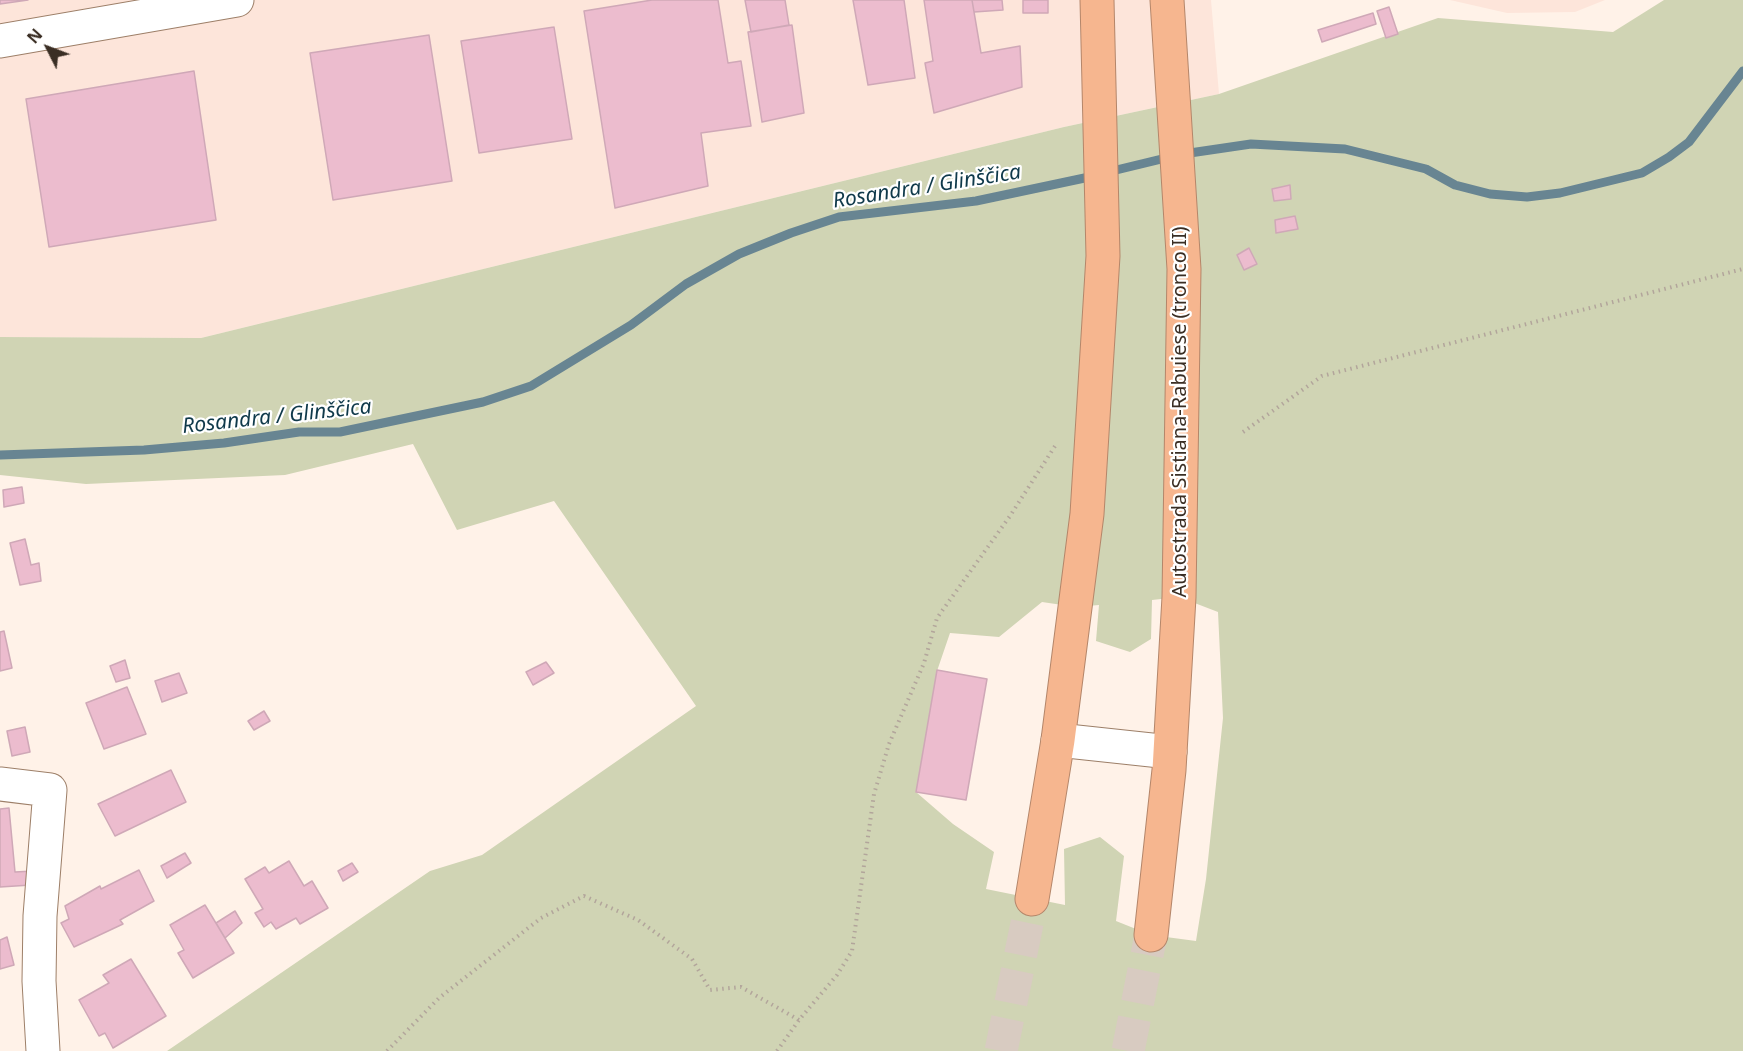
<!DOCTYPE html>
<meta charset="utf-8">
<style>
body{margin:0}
#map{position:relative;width:1743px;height:1051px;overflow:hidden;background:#fff2e8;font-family:"Noto Sans",sans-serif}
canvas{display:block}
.north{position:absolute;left:18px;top:18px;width:60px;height:60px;-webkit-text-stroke:4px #fff;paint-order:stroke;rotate:312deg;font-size:16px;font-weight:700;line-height:24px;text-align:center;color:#3a2e24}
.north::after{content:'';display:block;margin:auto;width:21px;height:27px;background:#3a2e24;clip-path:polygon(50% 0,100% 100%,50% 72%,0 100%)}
</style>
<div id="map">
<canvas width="1743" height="1051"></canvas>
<div class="north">N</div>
</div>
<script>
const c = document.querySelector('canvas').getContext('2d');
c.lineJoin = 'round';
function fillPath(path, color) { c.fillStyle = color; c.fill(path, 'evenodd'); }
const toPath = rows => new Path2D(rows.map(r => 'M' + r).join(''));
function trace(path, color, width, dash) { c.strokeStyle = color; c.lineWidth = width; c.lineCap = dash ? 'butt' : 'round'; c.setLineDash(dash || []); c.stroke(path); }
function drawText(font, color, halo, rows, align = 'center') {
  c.font = font + ' "Noto Sans",sans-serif'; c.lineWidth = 4.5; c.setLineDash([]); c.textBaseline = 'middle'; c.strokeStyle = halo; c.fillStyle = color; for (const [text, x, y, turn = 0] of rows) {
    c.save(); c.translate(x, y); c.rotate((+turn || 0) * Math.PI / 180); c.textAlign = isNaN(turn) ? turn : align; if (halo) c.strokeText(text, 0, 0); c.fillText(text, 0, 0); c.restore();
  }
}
const industrial = toPath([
 [0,0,1211,0,1219,94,1064,127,201,338,0,337],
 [1450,0,1605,0,1575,12,1507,13]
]);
const green = toPath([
 [1664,0,1743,0,1743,1051,167,1051,430,871,482,855,696,706,554,501,457,530,413,444,285,475,86,484,0,475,0,337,201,338,1064,127,1219,94,1438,18,1613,32],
 [1179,597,1218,612,1223,718,1206,879,1196,941,1151,935,1116,921,1124,856,1100,837,1064,849,1065,905,986,889,994,852,953,824,916,792,937,671,950,633,999,637,1042,602,1076,607,1099,605,1096,641,1130,652,1151,639,1152,600]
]);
const stream = toPath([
 [1183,154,1251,144,1345,149,1426,169,1455,185,1490,194,1527,197,1560,193,1642,173,1669,157,1689,142,1743,71],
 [1108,172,1170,157],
 [0,455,144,450,224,443,299,432,340,432,483,402,531,386,631,325,686,284,739,254,791,233,839,217,976,201,1094,176]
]);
const building = toPath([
 [0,0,28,0,0,4,0,0],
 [652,0,718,0,728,63,741,61,751,126,701,133,708,186,615,208,584,11,652,0],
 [745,0,785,0,789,25,751,32,745,0],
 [853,0,904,0,915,78,868,85,853,0],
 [924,0,972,0,981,53,1020,46,1022,87,934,113,925,63,933,61,924,0],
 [972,0,1002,0,1003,10,974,12,972,0],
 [1023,0,1048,0,1048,13,1023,13,1023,0],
 [1389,7,1398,34,1386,38,1377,11,1389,7],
 [1373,13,1376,24,1322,42,1318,30,1373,13],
 [792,25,804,113,762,122,748,32,792,25],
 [554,27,572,139,479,153,461,41,554,27],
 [429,35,452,181,333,200,310,53,429,35],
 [194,71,216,220,49,247,26,99,194,71],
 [1290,185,1291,199,1274,201,1272,189,1290,185],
 [1295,216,1298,229,1276,233,1275,220,1295,216],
 [1249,248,1257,264,1244,270,1237,255,1249,248],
 [22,487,24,503,4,507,3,490,22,487],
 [25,539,31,565,39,563,41,581,20,585,10,543,25,539],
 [4,631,12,668,0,671,0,632,4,631],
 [125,660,130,678,116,682,110,666,125,660],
 [546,662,554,673,533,685,526,672,546,662],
 [937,670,987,679,966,800,916,792,937,670],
 [179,673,187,693,162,702,155,681,179,673],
 [127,687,146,734,104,749,86,703,127,687],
 [264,711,270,721,254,730,248,721,264,711],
 [25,727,30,752,12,756,7,731,25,727],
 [171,770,186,802,115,836,98,804,171,770],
 [9,808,15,872,33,871,31,885,0,887,0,809,9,808],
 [185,853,191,863,167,878,161,866,185,853],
 [289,861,304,886,312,881,328,908,300,924,296,918,276,929,271,922,264,927,255,913,263,909,245,879,265,867,269,873,289,861],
 [352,863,358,872,343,881,338,871,352,863],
 [139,870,154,901,120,920,123,924,74,947,61,923,69,919,65,906,100,886,101,889,139,870],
 [205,905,234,953,193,978,178,953,184,950,170,925,205,905],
 [235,911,242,923,225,938,216,923,235,911],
 [7,937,14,965,0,969,0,940,7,937],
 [131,959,166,1016,113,1048,105,1033,99,1036,79,1000,109,983,103,975,131,959]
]);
const highwayTunnel = toPath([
 [1001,1051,1032,899],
 [1128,1051,1151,935]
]);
const path = toPath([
 [1243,432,1322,376,1743,269],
 [387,1051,439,998,541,918,584,896,638,920,692,959,710,990,741,987,799,1020],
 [777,1051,799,1020,837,975,852,951,874,794,889,744,924,663,937,618,1010,516,1057,443]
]);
const minor = toPath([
 [0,41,237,0],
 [1058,740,1170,752],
 [0,784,50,790,40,916,39,981,43,1051]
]);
const highway = toPath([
 [1032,899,1058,740,1087,514,1103,256,1097,0],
 [1151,935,1169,770,1179,597,1184,269,1167,0]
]);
const streetNames = [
 ["Autostrada Sistiana-Rabuiese (tronco II)",1180,412,-90]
];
const waterNames = [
 ["Rosandra / Glinščica",927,187,-9],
 ["Rosandra / Glinščica",277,417,-6]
];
fillPath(industrial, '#fde5da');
fillPath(green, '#d0d4b4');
trace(stream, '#688592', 9);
fillPath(building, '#ecbcce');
trace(building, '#cfa8b7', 1.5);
trace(highwayTunnel, '#d8cbc1', 33, [33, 16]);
trace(minor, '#9d7f68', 35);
trace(highway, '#b4866a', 35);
trace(path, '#b2a59b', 4, [1.5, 4.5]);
trace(minor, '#fff', 33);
trace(highway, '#f6b68f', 33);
drawText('20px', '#3a2e24', '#fff', streetNames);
drawText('italic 21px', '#0f394a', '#fff', waterNames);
</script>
